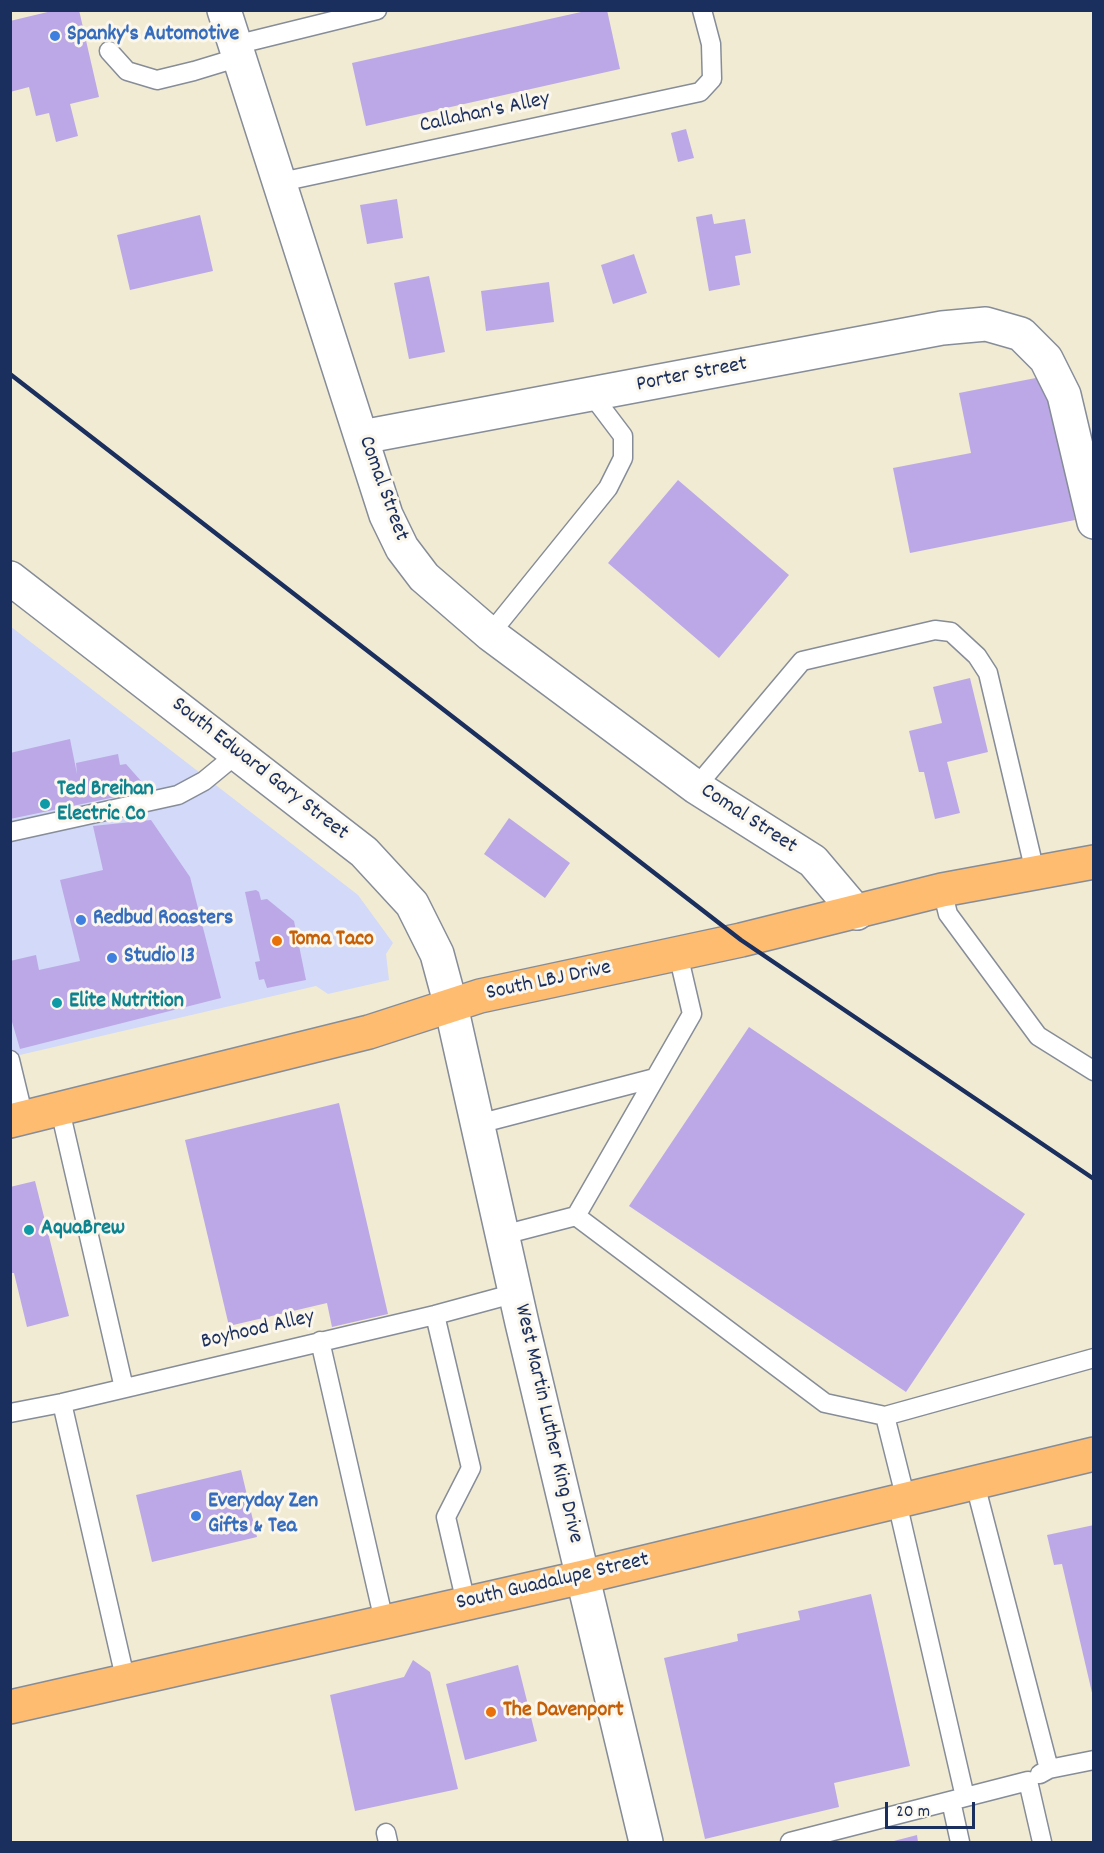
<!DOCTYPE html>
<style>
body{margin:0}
#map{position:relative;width:1104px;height:1853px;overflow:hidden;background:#f1ebd3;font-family:Dekko,sans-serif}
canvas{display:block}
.frame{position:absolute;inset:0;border:12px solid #1b2f5e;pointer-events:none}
.scale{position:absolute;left:885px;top:1802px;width:90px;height:27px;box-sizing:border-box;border:3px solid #1b2f5e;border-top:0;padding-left:8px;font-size:18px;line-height:21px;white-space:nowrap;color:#1b2f5e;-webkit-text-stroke:4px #fbf7ec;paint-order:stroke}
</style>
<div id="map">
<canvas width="1104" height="1853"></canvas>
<div class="frame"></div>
<div class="scale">20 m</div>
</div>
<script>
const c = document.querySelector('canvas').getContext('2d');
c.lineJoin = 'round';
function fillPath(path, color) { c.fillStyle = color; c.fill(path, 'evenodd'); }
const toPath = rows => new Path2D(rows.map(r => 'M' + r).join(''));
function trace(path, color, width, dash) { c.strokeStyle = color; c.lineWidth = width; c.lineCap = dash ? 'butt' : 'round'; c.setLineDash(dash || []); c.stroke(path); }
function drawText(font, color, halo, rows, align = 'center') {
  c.font = font + ' Dekko,sans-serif'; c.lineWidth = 6; c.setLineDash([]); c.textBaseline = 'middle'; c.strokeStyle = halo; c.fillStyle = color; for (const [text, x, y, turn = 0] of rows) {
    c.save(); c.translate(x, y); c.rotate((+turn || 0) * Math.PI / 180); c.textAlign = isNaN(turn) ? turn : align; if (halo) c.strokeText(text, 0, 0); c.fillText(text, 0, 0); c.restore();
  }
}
const built = toPath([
 [10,626,358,895,393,943,386,954,389,980,328,994,316,986,11,1057]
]);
const building = toPath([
 [56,10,79,10,99,97,70,104,78,136,56,142,49,113,36,116,29,87,10,92,10,21],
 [590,10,607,10,620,69,366,126,352,63],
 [686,129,694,158,678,162,671,133],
 [397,199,403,238,367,244,360,205],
 [712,214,714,224,745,219,751,253,735,256,740,285,709,291,696,217],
 [200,215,213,271,130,290,117,235],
 [634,254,647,293,613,304,601,265],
 [429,276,445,352,409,359,394,283],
 [549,282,554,322,486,331,481,291],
 [1046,376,1075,520,910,553,893,468,971,453,959,393],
 [678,480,789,575,719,658,608,563],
 [970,678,988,752,947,762,960,813,935,819,924,772,919,772,909,731,942,723,933,687],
 [70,739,77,774,76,763,118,754,120,765,126,764,149,790,10,819,10,753],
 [509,818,570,863,545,898,484,854],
 [151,820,190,877,221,998,20,1049,10,1015,10,961,36,955,39,970,80,961,60,880,103,870,93,826],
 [256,890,259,892,261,900,267,899,294,921,306,980,267,988,264,979,259,980,255,962,260,961,245,892],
 [749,1027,1025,1214,906,1392,629,1206],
 [339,1103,388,1314,332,1327,327,1303,229,1326,185,1140],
 [35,1181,69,1316,27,1327,14,1273,10,1273,10,1187],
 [241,1470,257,1537,152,1562,136,1495],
 [1094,1525,1094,1697,1093,1697,1062,1564,1054,1565,1047,1535],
 [871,1594,910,1766,834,1783,839,1807,705,1839,664,1658,738,1641,737,1634,800,1620,798,1611],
 [413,1660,430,1672,458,1789,355,1811,330,1695,404,1677],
 [518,1665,537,1741,465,1760,446,1684],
 [917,1835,918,1842,890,1842]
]);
const lane = toPath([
 [235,45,377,10],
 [109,51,127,71,157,80,194,71,240,57],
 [281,182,700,92,712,79,711,44,702,10],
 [490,634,608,488,623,458,623,436,592,395],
 [696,787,802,661,935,630,951,632,977,656,988,673,1035,872],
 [10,832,178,795,204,781,238,753],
 [942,890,948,914,1038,1036,1094,1071],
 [678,954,692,1014,576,1216,825,1403,885,1416,906,1500],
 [10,1060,24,1118],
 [60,1110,124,1388],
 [478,1124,655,1078],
 [503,1235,576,1216],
 [435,1315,471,1468,446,1517,466,1603],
 [320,1341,384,1621],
 [62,1403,126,1682],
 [10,1413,62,1403,435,1315,516,1293],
 [885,1416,1094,1358],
 [975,1484,1049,1769],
 [897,1502,965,1797],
 [1040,1774,1049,1769,1094,1760],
 [951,1801,960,1842],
 [386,1833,388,1842],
 [790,1842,1028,1781,1042,1842]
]);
const street = toPath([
 [224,10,386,515,402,548,424,577,490,634,696,787,813,861,857,913],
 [362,437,942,328,986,324,1021,334,1046,359,1064,395,1094,522],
 [10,578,364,852,412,904,437,954,451,1006,522,1323,646,1842]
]);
const primary = toPath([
 [10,1121,369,1032,480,996,741,940,942,890,1094,862],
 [10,1707,583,1577,1094,1454]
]);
const rail = toPath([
 [10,374,741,940,1094,1179]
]);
const markers = [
 [55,36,6,"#3f7fe0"],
 [45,804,6,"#0f9aa8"],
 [81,920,6,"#3f7fe0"],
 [277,941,6,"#e8710a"],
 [112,958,6,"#3f7fe0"],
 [57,1003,6,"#0f9aa8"],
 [29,1230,6,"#0f9aa8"],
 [196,1516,6,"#3f7fe0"],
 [491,1712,6,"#e8710a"]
];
const shopNames = [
 ["Spanky's Automotive",67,36],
 ["Redbud Roasters",93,920],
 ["Studio 13",124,958],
 ["Everyday Zen",208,1503],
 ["Gifts & Tea",208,1528]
];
const streetNames = [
 ["Callahan's Alley",485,114,-12],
 ["Porter Street",692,376,-11],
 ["Comal Street",382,489,70],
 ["South Edward Gary Street",259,770,38],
 ["Comal Street",748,820,33],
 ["South LBJ Drive",549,982,-12],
 ["Boyhood Alley",258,1331,-13],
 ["West Martin Luther King Drive",547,1424,77],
 ["South Guadalupe Street",553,1583,-13]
];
const cultureNames = [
 ["Ted Breihan",57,791],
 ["Electric Co",57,816],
 ["Elite Nutrition",69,1003],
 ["AquaBrew",41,1230]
];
const foodNames = [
 ["Toma Taco",289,941],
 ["The Davenport",503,1712]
];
fillPath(built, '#d2d9f9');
fillPath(building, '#bca8e6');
trace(lane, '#868d98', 21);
trace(street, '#868d98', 36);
trace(primary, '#868d98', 36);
trace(lane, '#fff', 18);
trace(street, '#fff', 33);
trace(primary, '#febc70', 33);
trace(rail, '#1b2f5e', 4.5);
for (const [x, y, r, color] of markers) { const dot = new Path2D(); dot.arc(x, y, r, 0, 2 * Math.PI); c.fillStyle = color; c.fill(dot); trace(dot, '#fbf7ec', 2); }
drawText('bold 22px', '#366cbe', '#fbf7ec', shopNames, 'left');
drawText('22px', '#1b2f5e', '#fbf7ec', streetNames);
drawText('bold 22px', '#0d838f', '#fbf7ec', cultureNames, 'left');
drawText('bold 22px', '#c56008', '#fbf7ec', foodNames, 'left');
</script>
